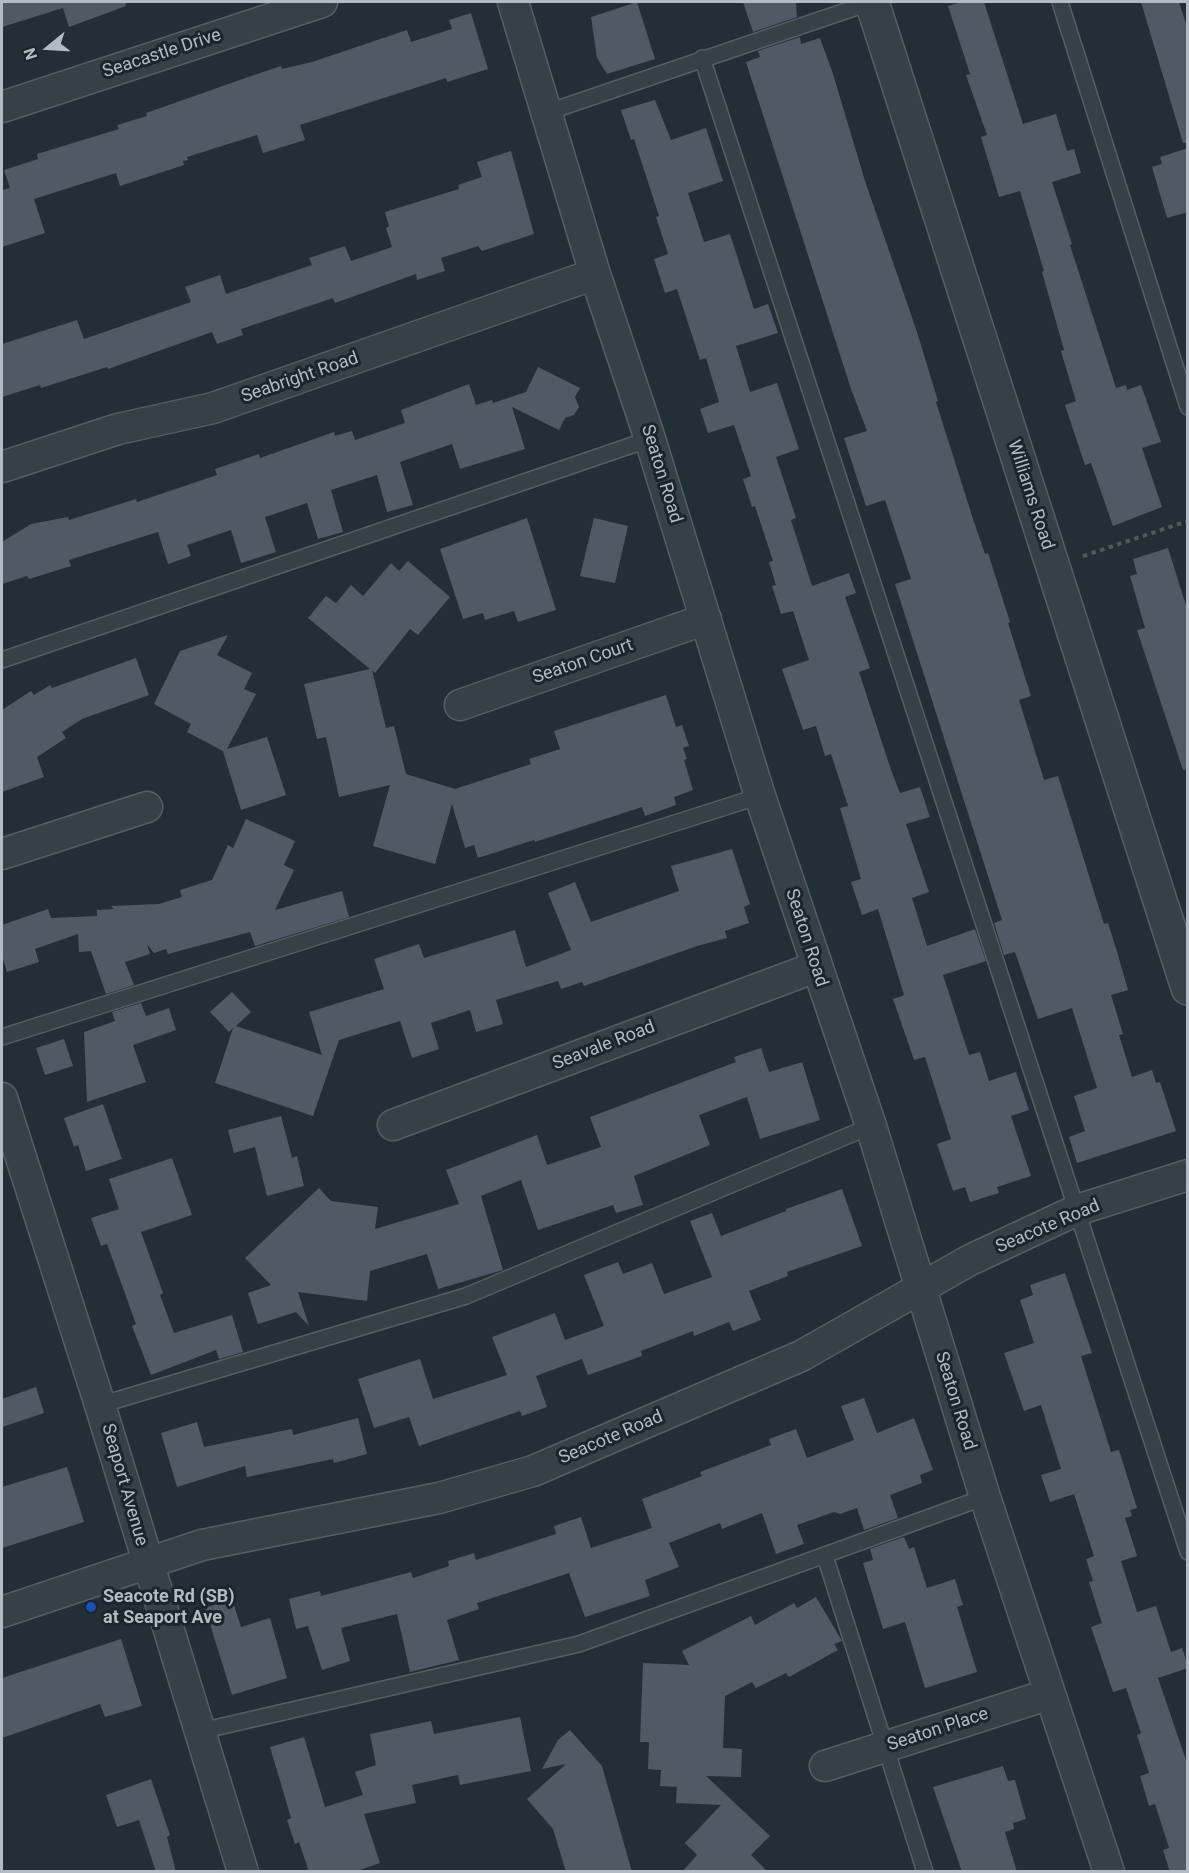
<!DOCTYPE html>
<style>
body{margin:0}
#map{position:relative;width:1189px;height:1873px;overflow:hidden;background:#232f36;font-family:Roboto,sans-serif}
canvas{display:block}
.frame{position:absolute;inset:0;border:3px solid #b1bbc3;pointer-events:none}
.north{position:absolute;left:18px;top:18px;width:60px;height:60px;-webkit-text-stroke:4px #1c252c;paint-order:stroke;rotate:252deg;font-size:16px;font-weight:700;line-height:24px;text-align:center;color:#b1bbc3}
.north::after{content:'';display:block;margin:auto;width:21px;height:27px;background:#b1bbc3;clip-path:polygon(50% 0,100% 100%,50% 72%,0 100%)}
</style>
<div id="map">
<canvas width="1189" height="1873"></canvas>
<div class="frame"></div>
<div class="north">N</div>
</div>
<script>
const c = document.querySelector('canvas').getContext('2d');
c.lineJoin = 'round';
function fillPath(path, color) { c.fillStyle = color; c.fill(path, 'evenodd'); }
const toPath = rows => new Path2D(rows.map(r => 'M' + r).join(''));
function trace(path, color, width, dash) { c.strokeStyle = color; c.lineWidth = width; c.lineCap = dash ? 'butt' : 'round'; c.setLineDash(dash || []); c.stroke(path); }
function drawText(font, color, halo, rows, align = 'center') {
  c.font = font + ' Roboto,sans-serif'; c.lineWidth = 6; c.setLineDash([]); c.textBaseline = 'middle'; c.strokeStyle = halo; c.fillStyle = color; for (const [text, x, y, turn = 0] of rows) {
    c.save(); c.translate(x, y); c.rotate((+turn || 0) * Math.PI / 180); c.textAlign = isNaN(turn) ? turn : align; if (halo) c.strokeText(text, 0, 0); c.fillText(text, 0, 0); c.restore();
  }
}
const building = toPath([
 [2,2,125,2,126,6,69,27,63,8,2,27],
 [637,2,655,59,607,74,597,58,591,17],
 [743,2,796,2,797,17,753,32],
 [962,2,984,2,1023,124,1056,114,1067,151,1074,149,1081,173,1052,182,1072,244,1070,245,1116,388,1126,385,1127,390,1141,385,1161,442,1142,448,1162,507,1113,526,1091,463,1085,465,1065,405,1076,401,1061,351,1064,350,1042,272,1044,271,1020,191,999,197,981,137,987,135,966,75,970,74,948,6],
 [1141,2,1179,2,1188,30,1188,143,1183,143],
 [471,13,488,69,447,82,446,78,300,125,305,140,263,153,257,135,187,157,188,160,183,161,184,165,120,186,116,173,34,199,45,233,2,247,2,190,10,188,4,170,38,159,37,154,119,129,117,125,147,116,146,113,254,75,281,66,282,69,312,62,407,30,411,42,452,29,449,20],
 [800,37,801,44,820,38,833,74,865,181,917,332,938,401,936,402,973,519,985,554,988,553,1010,622,1008,623,1031,696,1019,700,1044,780,1058,776,1104,924,1108,923,1118,955,1128,990,1111,995,1123,1034,1119,1035,1132,1077,1152,1070,1156,1083,1160,1082,1176,1131,1077,1163,1069,1137,1085,1131,1074,1096,1097,1088,1072,1008,1038,1019,1015,952,1004,955,994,923,1002,920,895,584,911,579,885,500,866,506,844,438,867,431,851,389,746,62,760,57,758,51],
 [655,100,671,140,706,128,723,181,688,193,704,242,730,234,754,309,768,304,778,333,736,346,750,392,777,383,799,449,776,457,796,518,791,520,812,586,849,573,856,593,845,597,870,668,859,672,891,770,900,793,920,787,930,817,906,824,929,892,912,898,927,946,975,929,986,961,943,975,969,1055,980,1052,989,1081,1016,1072,1029,1110,1011,1116,1031,1176,997,1187,999,1193,970,1202,965,1187,953,1191,937,1144,951,1139,925,1057,914,1060,893,999,904,995,878,909,862,915,851,882,861,879,840,808,848,806,831,754,825,756,816,726,803,730,782,669,809,660,793,611,781,614,772,586,776,585,769,562,773,561,755,506,752,507,743,479,751,476,734,425,708,433,700,409,719,402,706,358,700,360,677,289,665,293,654,259,668,254,656,217,659,216,634,139,631,140,621,110],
 [1188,148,1188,212,1167,218,1152,167,1162,164,1160,157],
 [511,151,534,234,482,251,478,246,441,258,445,271,417,280,416,274,335,303,333,298,241,329,243,335,217,344,212,332,108,369,107,367,41,388,40,385,2,397,2,344,77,320,84,339,191,302,185,287,220,275,226,294,312,265,309,258,345,246,351,261,392,247,386,228,389,226,385,212,459,189,458,185,482,177,477,162],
 [538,367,580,388,575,397,579,407,574,415,565,418,559,430,512,407,525,449,460,469,452,444,400,462,413,505,387,512,377,475,331,490,343,532,318,539,307,503,265,517,276,552,241,563,231,530,187,545,191,556,168,564,158,532,69,560,71,566,29,579,27,576,2,584,2,542,31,524,68,517,69,520,136,499,137,502,217,475,215,469,259,454,260,458,334,432,335,436,352,431,355,440,405,423,401,410,469,384,476,405,492,400,493,403,526,392],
 [527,518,556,610,518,622,514,611,485,620,483,613,463,619,440,549],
 [594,518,628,526,615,583,580,576],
 [1168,548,1188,612,1188,769,1183,770,1137,630,1145,628,1130,576,1137,574,1133,559],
 [408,561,450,597,418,635,410,629,375,673,372,670,386,728,394,726,406,774,455,789,531,764,529,759,560,749,554,731,666,695,676,727,682,725,689,746,683,748,687,759,684,760,693,790,674,797,676,805,645,816,642,807,535,842,534,840,478,858,474,845,465,848,452,804,435,864,373,846,390,785,339,797,326,737,317,739,304,684,370,669,308,618,326,596,336,603,351,585,363,596,391,563,399,571],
 [228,635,217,655,252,673,244,689,256,694,227,749,267,737,286,795,241,810,223,751,187,732,191,724,154,704,180,651],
 [136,658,149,695,82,719,62,732,66,738,37,757,44,777,2,792,2,710,31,691,34,695,50,685,52,688],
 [246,819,295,841,284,865,294,870,275,910,342,891,349,917,255,946,250,932,168,954,166,949,154,953,147,944,150,954,125,962,134,985,106,994,91,951,79,952,78,934,35,949,39,962,7,972,2,956,2,925,48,909,51,918,97,916,97,910,114,909,111,906,159,904,182,897,180,890,212,880,228,845,233,848],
 [732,849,750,904,744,907,749,923,725,931,727,938,697,946,584,986,582,982,561,989,558,981,496,1000,503,1024,476,1032,470,1010,431,1023,439,1049,412,1058,400,1021,339,1040,313,1116,215,1083,233,1028,229,1032,210,1012,232,992,251,1012,236,1026,322,1055,309,1012,384,989,374,959,419,944,424,958,515,930,526,967,571,950,548,893,575,882,591,922,679,891,671,866],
 [141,1003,146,1016,169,1008,176,1030,133,1045,146,1082,87,1102,84,1032,115,1021,112,1012],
 [64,1039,73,1066,45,1075,36,1048],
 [761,1048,769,1072,802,1062,820,1120,760,1139,747,1097,699,1115,710,1145,634,1176,643,1205,616,1213,613,1205,538,1230,521,1180,481,1196,503,1270,438,1289,427,1254,370,1271,367,1301,298,1292,309,1326,296,1312,258,1324,248,1293,271,1285,245,1258,319,1188,331,1201,378,1207,375,1229,459,1204,446,1170,537,1135,547,1165,601,1147,590,1117,736,1062,734,1057],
 [103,1104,122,1159,86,1171,78,1145,74,1147,64,1118],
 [281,1116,292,1158,297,1156,304,1186,267,1196,255,1147,234,1153,228,1130],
 [172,1158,192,1215,141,1232,163,1293,160,1295,174,1333,232,1315,243,1352,219,1359,216,1350,151,1375,132,1326,136,1324,107,1244,101,1246,91,1218,119,1209,109,1179],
 [842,1189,862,1246,787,1272,788,1276,749,1291,761,1320,733,1331,729,1322,694,1336,693,1331,641,1351,642,1356,588,1375,582,1359,536,1376,547,1407,522,1416,520,1411,419,1446,409,1417,374,1428,358,1379,420,1359,433,1399,507,1375,492,1337,555,1313,565,1340,604,1326,584,1275,618,1262,623,1274,652,1263,664,1294,712,1277,690,1221,712,1213,721,1236,786,1211,786,1209],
 [1065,1273,1092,1353,1081,1356,1111,1452,1119,1450,1137,1508,1130,1510,1132,1516,1125,1518,1137,1556,1121,1561,1137,1612,1156,1606,1171,1652,1182,1648,1188,1666,1188,1668,1158,1678,1188,1766,1188,1872,1170,1872,1163,1850,1169,1848,1155,1804,1149,1806,1140,1776,1149,1773,1137,1735,1141,1733,1126,1688,1113,1692,1091,1627,1102,1623,1089,1582,1093,1581,1086,1559,1094,1556,1074,1494,1050,1502,1041,1475,1061,1469,1041,1405,1024,1411,1004,1353,1034,1343,1020,1300,1033,1295,1030,1285],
 [36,1387,44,1413,2,1427,2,1399],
 [864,1398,877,1433,914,1418,933,1470,920,1475,922,1483,890,1495,898,1518,864,1530,857,1508,840,1514,834,1512,797,1525,804,1544,776,1554,762,1513,722,1529,720,1523,669,1543,679,1567,645,1580,650,1596,585,1617,569,1573,477,1603,479,1609,447,1620,459,1660,410,1672,397,1614,341,1628,350,1661,322,1670,308,1626,296,1629,289,1599,320,1591,321,1596,411,1572,413,1578,449,1566,448,1561,474,1553,476,1560,556,1534,554,1526,581,1517,591,1548,652,1528,642,1499,702,1476,700,1472,771,1445,769,1439,796,1429,807,1458,854,1440,841,1406],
 [358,1418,367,1454,334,1463,333,1459,247,1477,245,1466,177,1487,161,1433,197,1422,204,1447,292,1429,293,1435],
 [67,1467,84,1522,2,1548,2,1487],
 [904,1537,909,1549,914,1547,927,1588,955,1579,963,1605,957,1607,977,1672,925,1688,905,1622,883,1629,863,1563,873,1560,870,1549],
 [816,1597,842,1641,834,1644,838,1650,789,1677,786,1673,756,1688,752,1682,725,1696,723,1748,742,1749,741,1777,706,1776,770,1836,751,1855,768,1872,682,1872,697,1855,685,1843,721,1805,676,1803,677,1787,660,1786,661,1770,648,1769,649,1742,640,1742,643,1663,689,1665,682,1651,751,1616,755,1625,794,1603,797,1608],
 [232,1599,241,1627,270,1618,287,1678,232,1695,205,1608],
 [121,1639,142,1706,105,1717,100,1704,2,1738,2,1678],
 [520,1717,531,1771,460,1785,458,1775,412,1785,416,1803,364,1814,380,1863,354,1872,309,1872,299,1842,295,1844,287,1820,291,1818,270,1747,304,1737,325,1807,363,1795,355,1772,376,1765,370,1734,431,1721,434,1734],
 [570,1730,602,1766,632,1872,566,1872,553,1829,527,1799,566,1764,542,1769,558,1740],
 [1003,1766,1008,1781,1015,1780,1026,1819,1013,1823,1014,1829,1005,1832,1017,1872,962,1872,933,1787],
 [151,1779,170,1835,167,1837,176,1872,156,1872,139,1820,117,1827,106,1795]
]);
const path = toPath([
 [1083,556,1188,521]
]);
const service = toPath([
 [1060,2,1188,407],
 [702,58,1188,1552],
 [548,112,872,2],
 [2,660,650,439],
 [2,1037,760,796],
 [100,1405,466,1296,871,1126],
 [825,1556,925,1872],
 [201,1731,579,1644,985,1497]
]);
const minor = toPath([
 [513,2,595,274,650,439,760,796,871,1126,985,1497,1109,1872],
 [2,107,322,2],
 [2,467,118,429,213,408,595,274],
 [460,705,706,619],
 [2,854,147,807],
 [2,1098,100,1405,243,1872],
 [393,1125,816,967],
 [2,1612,202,1545,439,1498,533,1471,801,1356,970,1260,1077,1210,1188,1175],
 [825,1766,1050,1694]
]);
const tertiary = toPath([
 [872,2,1188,988]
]);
const markers = [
 [91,1607,6,"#1a4fb4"]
];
const streetNames = [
 ["Seacastle Drive",162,54,-18],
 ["Seabright Road",300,378,-19],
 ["Seaton Road",661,474,73],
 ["Williams Road",1030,495,72],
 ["Seaton Court",583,662,-19],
 ["Seaton Road",806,938,72],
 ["Seavale Road",604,1046,-21],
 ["Seacote Road",1048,1227,-23],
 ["Seaton Road",955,1401,73],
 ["Seacote Road",611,1438,-23],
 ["Seaport Avenue",124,1485,74],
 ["Seaton Place",938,1730,-18]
];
const poiNames = [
 ["Seacote Rd (SB)",103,1597],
 ["at Seaport Ave",103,1618]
];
fillPath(building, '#4e5b65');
trace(service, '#545e65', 18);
trace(minor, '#545e65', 33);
trace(tertiary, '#545e65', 36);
trace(path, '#495b5a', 4, [4.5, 4.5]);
trace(service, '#364047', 15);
trace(minor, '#364047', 30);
trace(tertiary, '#364047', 33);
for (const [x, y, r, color] of markers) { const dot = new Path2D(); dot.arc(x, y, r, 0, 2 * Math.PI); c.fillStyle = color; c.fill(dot); trace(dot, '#1c252c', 2); }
drawText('18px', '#b1bbc3', '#1c252c', streetNames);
drawText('bold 18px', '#b1bbc3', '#1c252c', poiNames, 'left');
</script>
